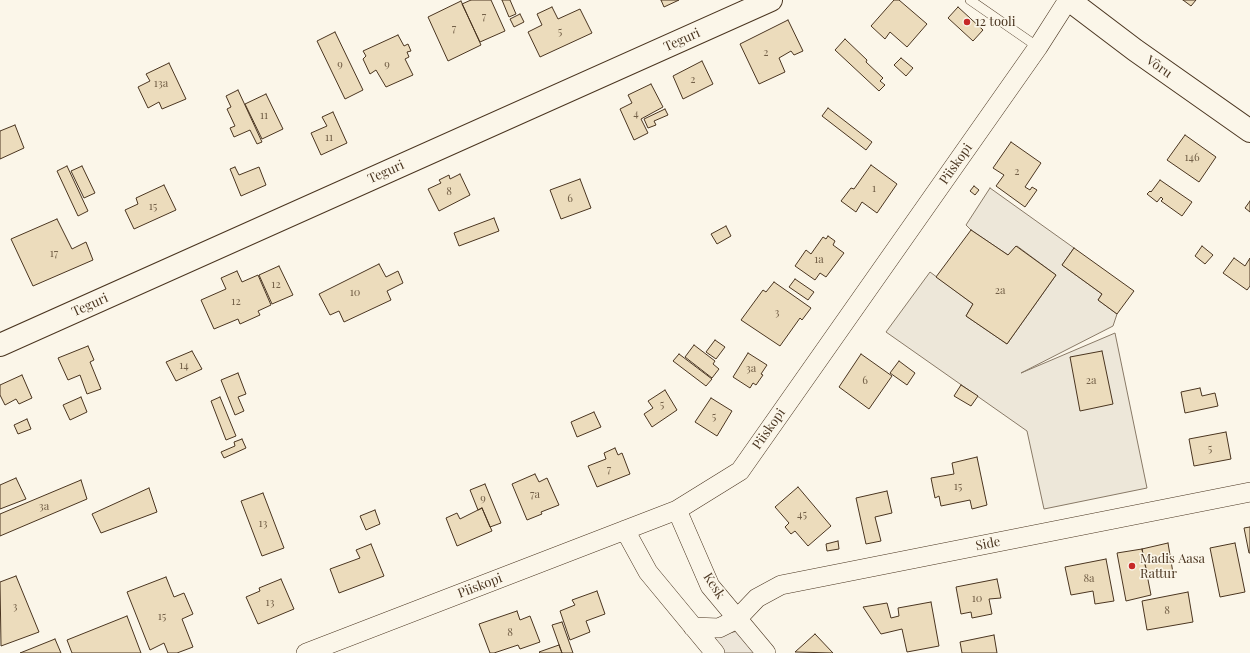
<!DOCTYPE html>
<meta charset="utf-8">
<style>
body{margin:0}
canvas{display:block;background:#fbf6e9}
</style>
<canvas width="1250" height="653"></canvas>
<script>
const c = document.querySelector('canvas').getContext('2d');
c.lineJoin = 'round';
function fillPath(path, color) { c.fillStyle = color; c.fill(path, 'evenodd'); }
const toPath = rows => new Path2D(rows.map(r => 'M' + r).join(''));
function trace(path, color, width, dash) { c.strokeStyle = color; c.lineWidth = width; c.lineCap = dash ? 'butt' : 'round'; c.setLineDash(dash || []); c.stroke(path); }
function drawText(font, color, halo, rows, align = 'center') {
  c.font = font + ' "Playfair Display",serif'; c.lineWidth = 3; c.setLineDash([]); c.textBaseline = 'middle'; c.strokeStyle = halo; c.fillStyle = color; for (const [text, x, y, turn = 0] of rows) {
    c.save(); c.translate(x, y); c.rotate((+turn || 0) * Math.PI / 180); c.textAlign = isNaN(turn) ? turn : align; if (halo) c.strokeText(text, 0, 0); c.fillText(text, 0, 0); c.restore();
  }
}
const green = toPath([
 [746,629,766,653,715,653,703,639,746,629]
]);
const parking = toPath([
 [990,188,1074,248,1062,265,1102,294,1098,300,1117,314,1113,326,1021,373,1115,333,1147,488,1044,509,1027,431,886,332,930,272,973,304,966,316,1007,344,1056,275,1017,246,1008,255,971,230,966,225,990,188]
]);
const building = toPath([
 [471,0,491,0,505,31,480,42,462,4,471,0],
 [502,0,510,0,516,14,509,17,502,0],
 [661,0,679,0,664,7,661,0],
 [894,0,899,0,927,24,907,47,890,32,885,39,871,26,894,0],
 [1183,0,1196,0,1191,6,1183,0],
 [461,1,481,45,448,61,428,17,461,1],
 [552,7,558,19,580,9,592,33,540,57,528,32,542,25,537,14,552,7],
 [958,7,983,30,973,41,948,18,958,7],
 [520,14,524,22,514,27,510,19,520,14],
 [788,20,803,51,794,55,791,51,779,58,785,72,759,84,740,44,788,20],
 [335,32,363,90,345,99,317,41,335,32],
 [398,35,404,46,408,44,411,51,407,52,409,57,405,59,413,75,386,87,376,70,370,74,363,59,366,56,363,51,398,35],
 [845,39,867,60,866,62,883,78,880,81,885,85,879,91,835,50,845,39],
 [901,58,913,68,906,76,894,65,901,58],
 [702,61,713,84,683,99,673,76,702,61],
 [169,63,186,99,162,109,159,102,148,108,138,87,150,81,146,74,169,63],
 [651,84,663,107,641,119,648,133,634,140,620,109,632,103,628,95,651,84],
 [238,90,262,142,257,144,250,130,234,137,230,128,235,126,227,109,231,107,226,96,238,90],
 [266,94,283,129,262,139,245,104,266,94],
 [828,108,872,142,866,150,822,116,828,108],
 [665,109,668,115,654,121,656,125,648,128,644,119,665,109],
 [333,112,347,143,321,155,311,133,327,126,322,117,333,112],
 [15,125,24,148,0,159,0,131,15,125],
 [1185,135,1216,157,1199,182,1167,160,1185,135],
 [1011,142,1041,163,1025,187,1030,190,1032,187,1037,190,1025,207,996,186,1004,175,993,168,1011,142],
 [871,165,897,184,877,213,862,202,856,212,841,201,851,188,854,189,871,165],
 [67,166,88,211,78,216,57,171,67,166],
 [82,166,95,193,84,198,71,171,82,166],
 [235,167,239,175,259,167,266,185,241,196,230,169,235,167],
 [460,174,470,195,439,211,428,189,441,183,439,180,449,175,450,179,460,174],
 [580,179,591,208,561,219,550,190,580,179],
 [1160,180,1192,202,1182,216,1161,201,1163,199,1161,197,1157,202,1147,194,1150,191,1151,192,1160,180],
 [164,185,176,210,134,229,125,210,138,204,136,198,164,185],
 [974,186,979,190,975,195,970,191,974,186],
 [1250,201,1250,212,1245,208,1250,201],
 [494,218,499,231,459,246,454,233,494,218],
 [57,219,72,249,86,242,93,260,33,286,11,239,57,219],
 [726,226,731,236,717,244,711,234,726,226],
 [971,230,1008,255,1016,246,1056,275,1007,344,966,316,973,304,936,277,971,230],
 [828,236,835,241,833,245,844,253,826,277,820,273,815,280,795,266,806,250,811,254,823,237,826,239,828,236],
 [1202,246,1213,255,1205,264,1195,256,1202,246],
 [1074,248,1134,291,1117,314,1098,300,1102,294,1062,265,1074,248],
 [1234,258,1245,266,1250,258,1250,286,1247,290,1223,273,1234,258],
 [379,264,386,277,398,271,403,283,387,291,391,300,344,322,339,311,330,315,319,294,379,264],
 [279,266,293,295,272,304,259,275,279,266],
 [237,271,242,282,258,275,271,305,258,311,260,315,240,324,238,319,214,329,201,300,226,289,221,278,237,271],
 [795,279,814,292,808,300,789,287,795,279],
 [774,282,811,308,802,320,800,318,780,346,741,320,763,290,766,292,774,282],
 [715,340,725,347,716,359,706,352,715,340],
 [694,345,715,361,713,364,719,369,712,378,685,357,694,345],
 [88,346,94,360,90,362,101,389,87,394,80,375,68,380,58,358,88,346],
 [192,351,202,369,176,381,166,362,192,351],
 [1102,351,1113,404,1080,411,1070,357,1102,351],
 [748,353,767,365,761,374,763,375,756,385,753,383,750,388,733,377,748,353],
 [679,354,712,379,706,386,673,361,679,354],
 [861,354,892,376,869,409,839,387,861,354],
 [899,361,915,373,907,385,890,373,899,361],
 [238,373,246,394,238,397,244,411,235,415,221,380,238,373],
 [22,375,32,398,19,404,16,399,5,405,0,395,0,385,22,375],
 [961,385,978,396,971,406,954,396,961,385],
 [1200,388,1202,396,1215,393,1218,406,1185,413,1181,392,1200,388],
 [665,390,677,410,652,427,644,414,653,408,648,401,665,390],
 [81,397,87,412,70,420,63,405,81,397],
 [220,397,236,436,226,440,211,401,220,397],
 [711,398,732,411,717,436,695,422,711,398],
 [594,412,601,427,577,437,571,422,594,412],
 [27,419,31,429,18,434,14,425,27,419],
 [1226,432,1231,459,1194,466,1189,439,1226,432],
 [242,439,246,448,224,458,221,452,235,446,234,442,242,439],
 [615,448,618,455,622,453,630,474,597,487,588,466,606,459,604,453,615,448],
 [977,457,987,505,972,509,970,500,941,506,939,496,935,498,931,478,954,474,952,463,977,457],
 [535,474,539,482,547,478,559,505,541,512,542,514,527,520,512,484,535,474],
 [16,478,26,499,0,509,0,485,16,478],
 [81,480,87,499,0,536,0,514,81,480],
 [485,484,501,523,490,527,482,508,478,510,470,490,485,484],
 [798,487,831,526,808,546,795,531,791,534,785,527,789,523,775,507,798,487],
 [149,488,157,512,101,533,92,514,149,488],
 [887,491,892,513,875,517,881,541,866,544,856,498,887,491],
 [263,493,284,548,262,556,241,501,263,493],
 [482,508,492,531,457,546,446,518,457,513,460,519,482,508],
 [375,510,380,524,366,530,360,516,375,510],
 [1250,527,1250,553,1249,553,1244,528,1250,527],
 [838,541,839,549,827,551,826,544,838,541],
 [1168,543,1173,573,1148,578,1142,549,1168,543],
 [1235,543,1245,592,1220,597,1210,548,1235,543],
 [371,544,384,576,339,593,330,569,360,558,356,550,371,544],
 [1142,549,1151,595,1126,601,1117,553,1142,549],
 [1106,559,1114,601,1095,604,1093,591,1071,595,1065,567,1106,559],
 [16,576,39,632,1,646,0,582,16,576],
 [166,577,174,597,184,593,193,614,182,619,193,647,177,653,168,653,164,643,150,650,127,592,166,577],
 [281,579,294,609,258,624,246,597,260,591,259,588,281,579],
 [997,579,1001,598,989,599,992,614,972,618,971,612,961,614,956,587,997,579],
 [597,591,605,614,586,621,590,632,570,640,560,611,575,605,572,600,597,591],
 [1188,592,1193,622,1147,630,1142,601,1188,592],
 [931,602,939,646,907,652,902,629,881,634,863,607,887,603,891,618,899,616,898,608,931,602],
 [517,611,520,620,530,616,540,642,520,649,518,645,494,653,490,653,479,624,517,611],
 [127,616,141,653,72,653,67,640,127,616],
 [562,622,573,653,562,653,552,625,562,622],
 [815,634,833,653,795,652,815,634],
 [994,635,997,653,962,653,960,642,994,635],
 [55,639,61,653,20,653,55,639],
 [559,645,562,653,540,653,539,652,559,645]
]);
const lane = toPath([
 [970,0,1038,47]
]);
const street = toPath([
 [677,510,710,586,766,653],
 [625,530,648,572,715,653],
 [693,627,719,628,737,619,757,598,781,585,1250,492],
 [306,653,677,510,740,471,1038,47,1068,0]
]);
const secondary = toPath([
 [1069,0,1135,50,1250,131],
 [0,345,771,0]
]);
const markers = [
 [967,22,4,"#c62828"],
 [1132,566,4,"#c62828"]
];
const numberNames = [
 ["7",484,17],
 ["7",454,29],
 ["5",560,32],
 ["2",766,53],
 ["9",340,65],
 ["9",387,65],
 ["2",693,80],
 ["13a",161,84],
 ["4",636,114],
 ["11",264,116],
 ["11",329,138],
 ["146",1192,158],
 ["2",1017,172],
 ["1",874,189],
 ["8",449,192],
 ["6",570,199],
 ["15",153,207],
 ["17",54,254],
 ["1a",819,260],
 ["12",276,285],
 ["2a",1000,291],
 ["10",355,293],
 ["12",236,302],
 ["3",777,313],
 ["14",184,366],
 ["3a",751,369],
 ["6",865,381],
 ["2a",1091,381],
 ["5",662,405],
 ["5",714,417],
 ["5",1210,449],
 ["7",609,470],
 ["15",958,487],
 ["7a",535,495],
 ["9",483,499],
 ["3a",44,507],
 ["45",802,515],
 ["13",263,524],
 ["8a",1089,579],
 ["10",977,599],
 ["13",270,603],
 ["3",15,607],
 ["8",1167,611],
 ["15",162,617],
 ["8",510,633]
];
const poiNames = [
 ["12 tooli",975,22],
 ["Madis Aasa",1140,559],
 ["Rattur",1140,574]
];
const streetNames = [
 ["Teguri",682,40,-24],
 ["Võru",1159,67,35],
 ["Piiskopi",956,164,-55],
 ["Teguri",386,172,-24],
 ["Teguri",90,305,-24],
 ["Piiskopi",769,429,-55],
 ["Side",988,544,-11],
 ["Piiskopi",480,586,-21],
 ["Kesk",714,586,57]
];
fillPath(green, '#ede6d9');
trace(green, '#887966', 1);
fillPath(parking, '#ede7d9');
trace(parking, '#887966', 1);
fillPath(building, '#ecdcbc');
trace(building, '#4a3520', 1);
trace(lane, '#4a3520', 10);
trace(street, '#4a3520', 20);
trace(secondary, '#4a3520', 24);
trace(lane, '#fbf6e9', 9);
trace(street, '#fbf6e9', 19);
trace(secondary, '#fbf6e9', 22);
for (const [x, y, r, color] of markers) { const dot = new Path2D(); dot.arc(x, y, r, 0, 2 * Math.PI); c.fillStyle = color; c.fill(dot); trace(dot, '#fbf6e9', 1.5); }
drawText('11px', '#725f47', null, numberNames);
drawText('13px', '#4a3520', '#fbf6e9', poiNames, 'left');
drawText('13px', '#4a3520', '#fbf6e9', streetNames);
</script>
